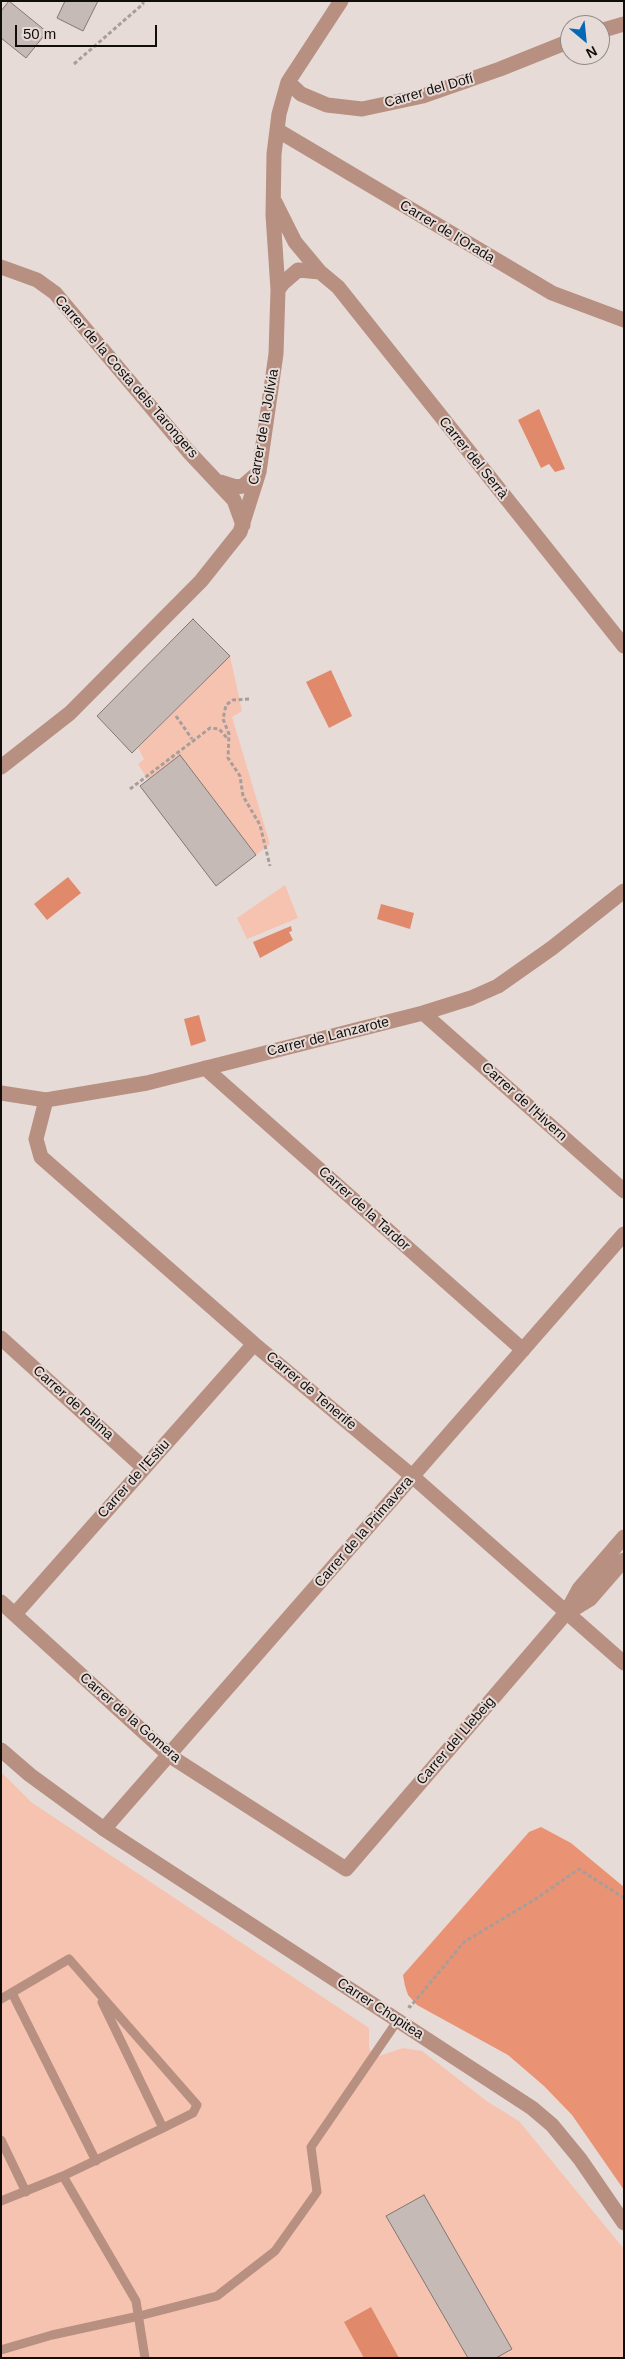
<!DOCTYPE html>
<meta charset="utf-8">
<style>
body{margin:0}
#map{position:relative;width:625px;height:2359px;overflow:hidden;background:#e7dbd7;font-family:Helvetica,sans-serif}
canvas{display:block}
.frame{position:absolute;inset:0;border:2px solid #110d0b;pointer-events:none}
.north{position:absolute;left:560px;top:15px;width:50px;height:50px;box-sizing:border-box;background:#e7dbd7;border:1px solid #918985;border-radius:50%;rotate:152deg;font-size:14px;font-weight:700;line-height:20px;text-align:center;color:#110d0b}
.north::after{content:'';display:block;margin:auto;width:18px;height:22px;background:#0468b5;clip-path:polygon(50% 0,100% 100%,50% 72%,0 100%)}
.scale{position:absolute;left:15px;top:25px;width:142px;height:22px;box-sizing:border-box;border:2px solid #110d0b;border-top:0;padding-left:6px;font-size:15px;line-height:18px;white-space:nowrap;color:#110d0b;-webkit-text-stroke:4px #e7dbd7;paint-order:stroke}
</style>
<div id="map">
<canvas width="625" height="2359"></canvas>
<div class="frame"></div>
<div class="north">N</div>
<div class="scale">50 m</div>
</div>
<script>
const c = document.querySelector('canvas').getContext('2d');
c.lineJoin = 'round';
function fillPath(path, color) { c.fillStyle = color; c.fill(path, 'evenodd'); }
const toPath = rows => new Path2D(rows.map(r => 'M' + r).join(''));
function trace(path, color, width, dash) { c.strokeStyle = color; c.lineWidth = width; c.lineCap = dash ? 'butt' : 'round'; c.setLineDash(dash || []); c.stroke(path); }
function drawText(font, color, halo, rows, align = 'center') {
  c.font = font + ' Helvetica,sans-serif'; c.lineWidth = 4; c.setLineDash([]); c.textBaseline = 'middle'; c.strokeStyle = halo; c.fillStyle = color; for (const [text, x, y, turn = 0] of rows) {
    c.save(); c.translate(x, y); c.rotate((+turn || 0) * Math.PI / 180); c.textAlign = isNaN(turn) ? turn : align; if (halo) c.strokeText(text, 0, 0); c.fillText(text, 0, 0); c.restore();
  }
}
const green = toPath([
 [230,656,242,711,232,717,270,844,256,855,180,755,148,780,138,764,144,759,138,748],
 [285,885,298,918,247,939,237,918],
 [1,1772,31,1802,369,2028,369,2047,373,2058,403,2048,422,2051,488,2102,519,2121,624,2249,624,2358,1,2358]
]);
const forest = toPath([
 [541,1827,571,1843,624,1887,624,2190,572,2115,544,2086,508,2055,417,2005,408,1995,405,1986,403,1975,529,1832]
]);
const water = toPath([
 [539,409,565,469,555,472,549,464,541,468,518,420],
 [331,670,352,716,329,728,306,682],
 [68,877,81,893,47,920,34,904],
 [381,904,414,913,410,929,377,919],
 [291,926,292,931,289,932,293,940,260,958,253,942],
 [199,1015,206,1041,191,1046,184,1019],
 [371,2307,399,2358,364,2358,344,2322]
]);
const building = toPath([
 [9,1,47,32,26,58,1,38,1,11,9,1],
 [65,1,98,1,83,31,57,18,65,1],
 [193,619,230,656,132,753,97,716,193,619],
 [180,755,256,855,216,886,140,786,180,755],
 [424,2195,512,2349,496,2358,468,2358,386,2216,424,2195]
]);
const path = toPath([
 [74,64,143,4,143,1],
 [249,699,233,700,226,705,223,719,229,734,228,758,240,776,243,796,260,825,270,866],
 [176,716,192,739],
 [130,789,210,728,219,729,228,739],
 [408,2006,410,2007,464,1942,534,1900,579,1869,624,1898]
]);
const service = toPath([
 [12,1993,96,2161],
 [1,1999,69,1959,197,2105,193,2113,163,2128,63,2176,1,2201],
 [102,2002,163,2128],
 [1,2140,26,2192],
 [63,2176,136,2301,145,2358],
 [1,2350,52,2335,139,2316,217,2296,275,2251,317,2192,311,2147,398,2020]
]);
const minor = toPath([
 [600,31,624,24],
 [288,82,301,94,327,105,362,109,423,96,500,69,570,41],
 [277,130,552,293,624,320],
 [275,202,295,242,320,272],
 [1,267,37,280,55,293,188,451,234,500,243,525],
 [278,290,283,283,298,270,320,272,338,287,624,646],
 [220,482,236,487,243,486,258,473],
 [1,767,70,713,201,581,240,532,259,472,276,354,278,290,273,215,274,154,279,114,288,82,341,1],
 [423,1013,624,1191],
 [205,1068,523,1350],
 [1,1093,46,1100,147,1083,423,1013,471,998,498,986,552,948,624,891],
 [46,1100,36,1139,41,1157,254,1344,412,1476,624,1663],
 [1,1338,144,1468],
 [1,1602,170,1756,346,1869,566,1613,579,1589,624,1537],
 [567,1613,590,1599,624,1560],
 [15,1614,254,1344],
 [1,1750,30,1775,104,1829,624,1234]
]);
const tertiary = toPath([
 [104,1829,532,2108,552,2125,580,2159,624,2223]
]);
const streetNames = [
 ["Carrer del Dofí",429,91,-16],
 ["Carrer de l'Orada",447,232,31],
 ["Carrer de la Costa dels Tarongers",126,377,49],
 ["Carrer de la Jolívia",264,427,-80],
 ["Carrer del Serrà",473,458,51],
 ["Carrer de Lanzarote",328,1037,-14],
 ["Carrer de l'Hivern",524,1102,42],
 ["Carrer de la Tardor",364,1209,42],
 ["Carrer de Tenerife",311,1391,40],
 ["Carrer de Palma",73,1403,42],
 ["Carrer de l'Estiu",134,1479,-48],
 ["Carrer de la Primavera",364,1532,-49],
 ["Carrer de la Gomera",130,1718,41],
 ["Carrer del Llebeig",456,1741,-49],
 ["Carrer Chopitea",380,2009,33]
];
fillPath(green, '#f7c3b1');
fillPath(forest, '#ea9374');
fillPath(water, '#e08a6b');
fillPath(building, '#c6bab6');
trace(building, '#817773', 1);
trace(path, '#a79d9a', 3, [4, 2.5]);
trace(service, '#b79082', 9);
trace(minor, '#b79082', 15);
trace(tertiary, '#b79082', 15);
drawText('14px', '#110d0b', '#e7dbd7', streetNames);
</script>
